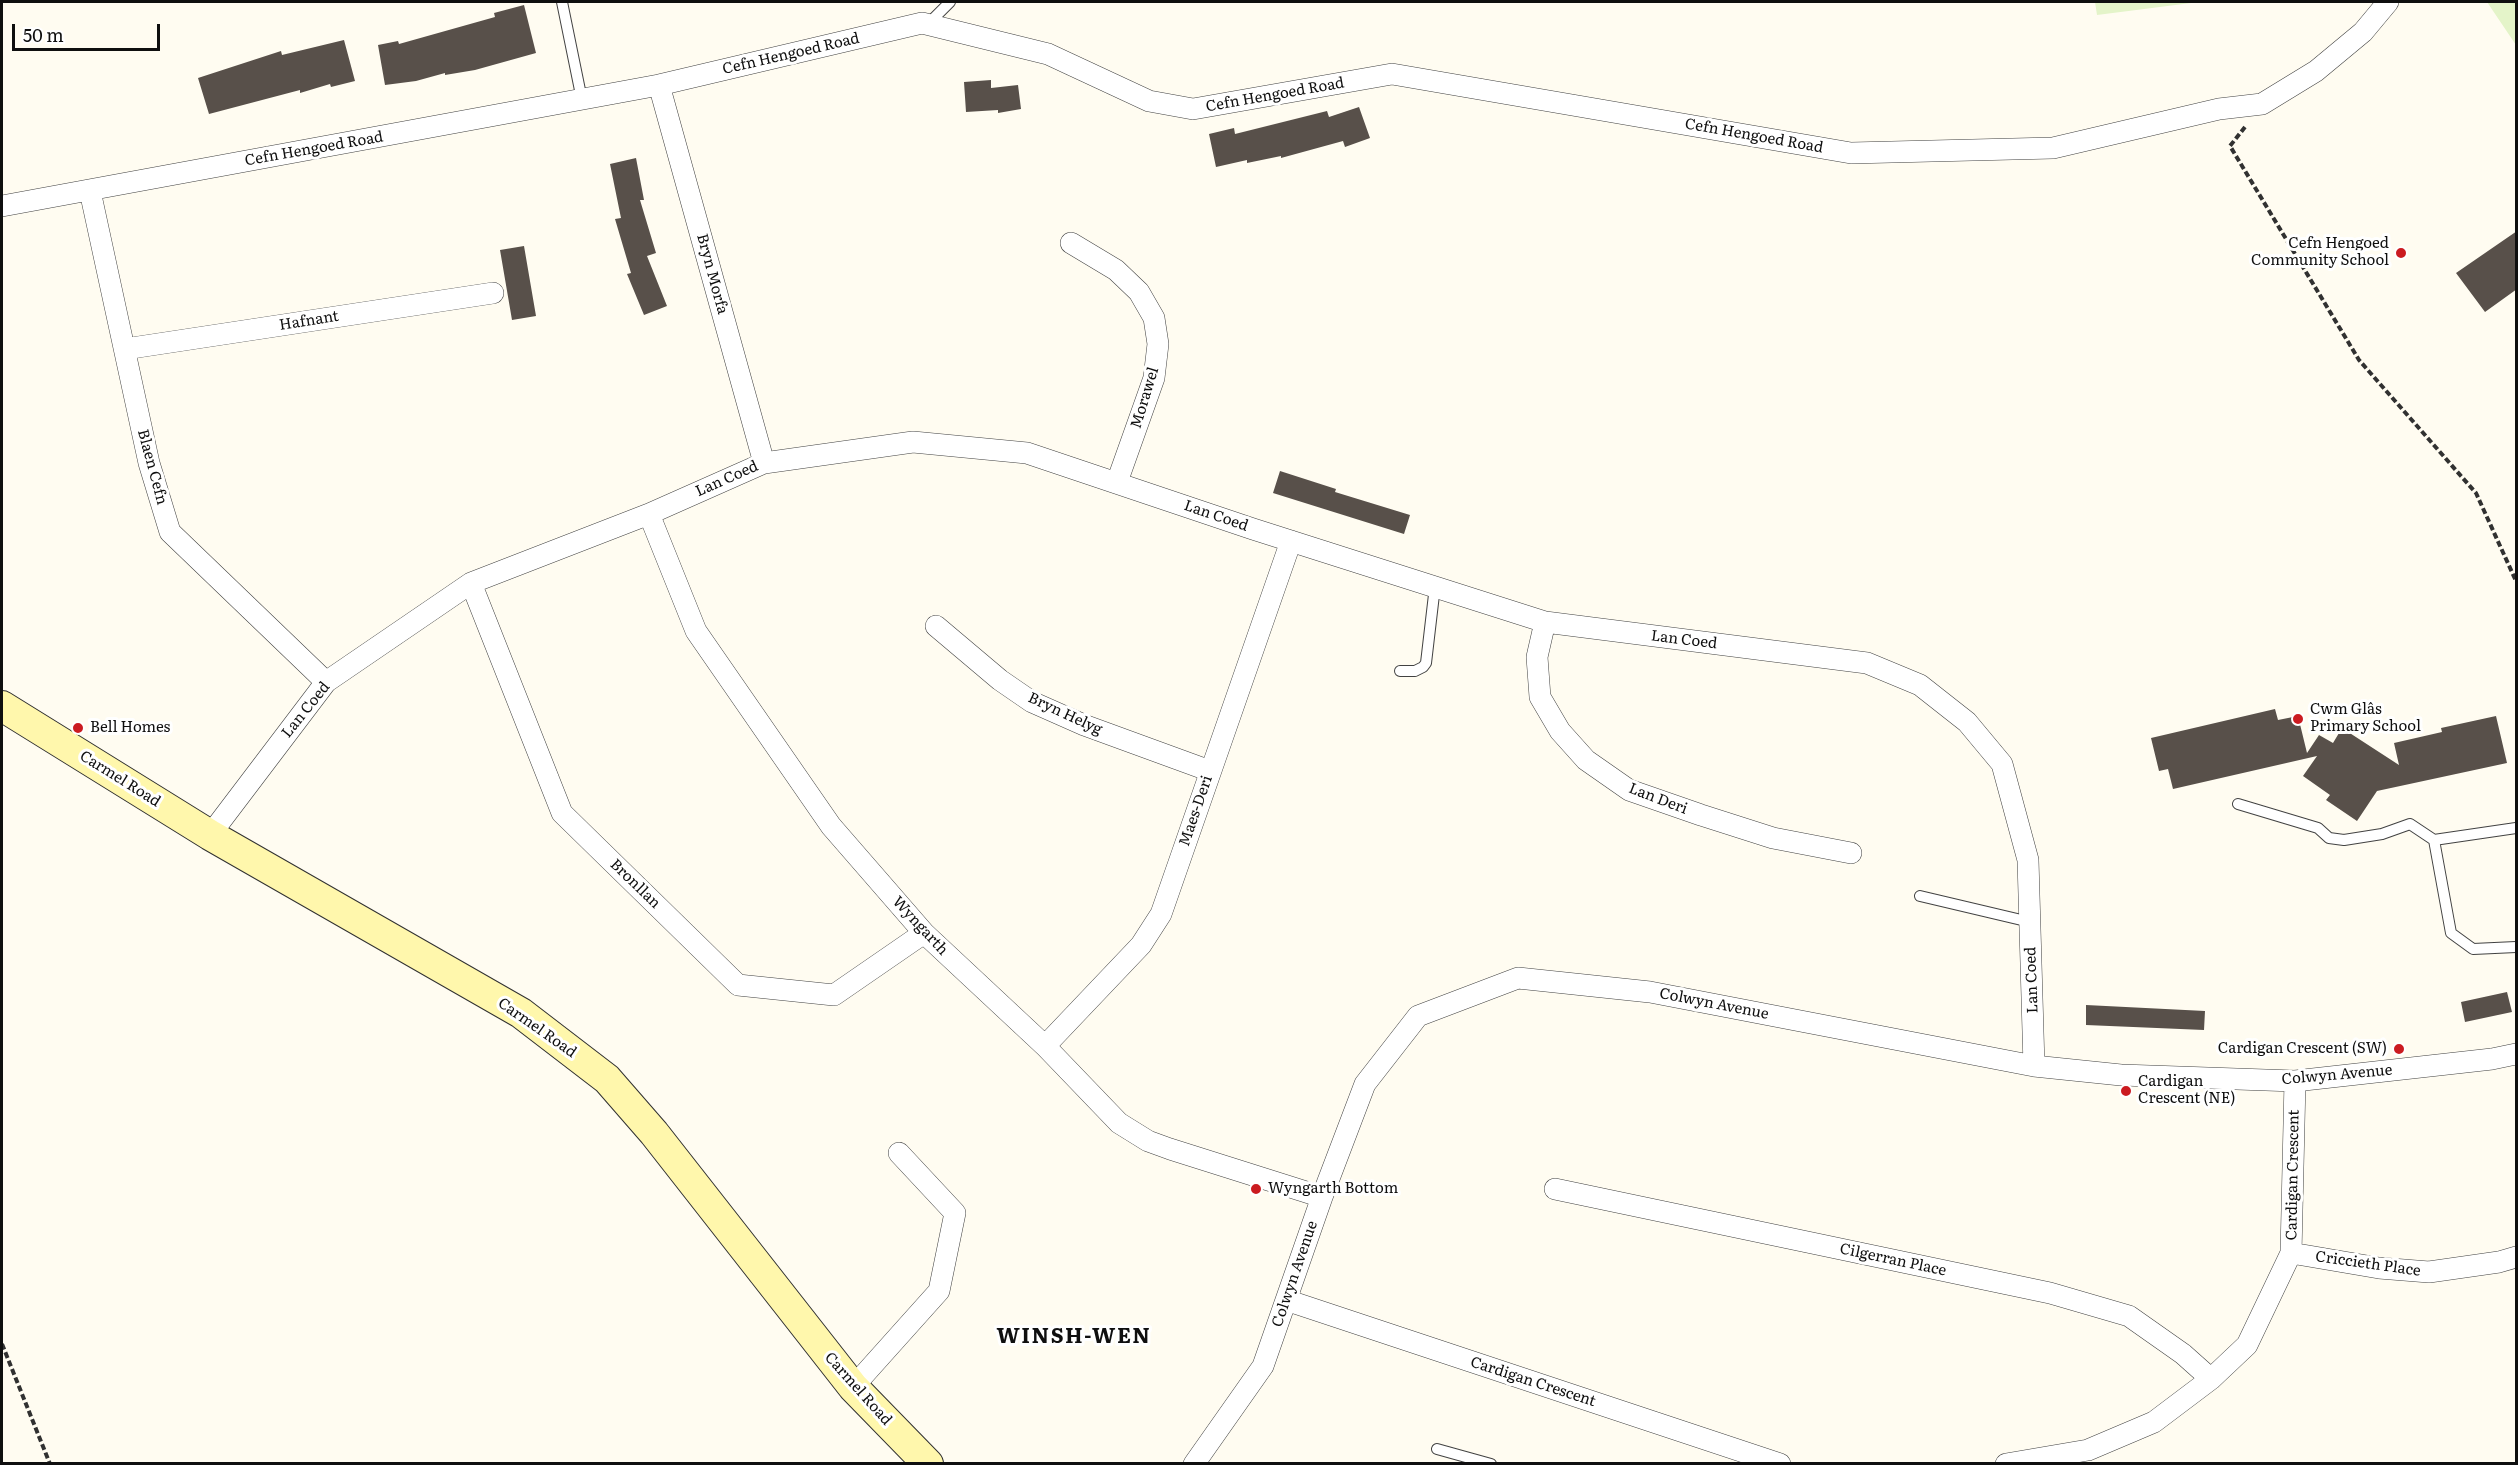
<!DOCTYPE html>
<meta charset="utf-8">
<style>
body{margin:0}
#map{position:relative;width:2518px;height:1465px;overflow:hidden;background:#fffcf1;font-family:Literata,serif}
canvas{display:block}
.frame{position:absolute;inset:0;border:3px solid #0f0f0f;pointer-events:none}
.scale{position:absolute;left:12px;top:24px;width:148px;height:27px;box-sizing:border-box;border:3px solid #0f0f0f;border-top:0;padding-left:8px;font-size:18px;line-height:21px;white-space:nowrap;color:#0f0f0f;-webkit-text-stroke:4px #fff;paint-order:stroke}
</style>
<div id="map">
<canvas width="2518" height="1465"></canvas>
<div class="frame"></div>
<div class="scale">50 m</div>
</div>
<script>
const c = document.querySelector('canvas').getContext('2d');
c.lineJoin = 'round';
function fillPath(path, color) { c.fillStyle = color; c.fill(path, 'evenodd'); }
const toPath = rows => new Path2D(rows.map(r => 'M' + r).join(''));
function trace(path, color, width, dash) { c.strokeStyle = color; c.lineWidth = width; c.lineCap = dash ? 'butt' : 'round'; c.setLineDash(dash || []); c.stroke(path); }
function drawText(font, color, halo, rows, align = 'center') {
  c.font = font + ' Literata,serif'; c.lineWidth = 6; c.setLineDash([]); c.textBaseline = 'middle'; c.strokeStyle = halo; c.fillStyle = color; for (const [text, x, y, turn = 0] of rows) {
    c.save(); c.translate(x, y); c.rotate((+turn || 0) * Math.PI / 180); c.textAlign = isNaN(turn) ? turn : align; if (halo) c.strokeText(text, 0, 0); c.fillText(text, 0, 0); c.restore();
  }
}
const pitch = toPath([
 [2095,2,2199,2,2097,15],
 [2487,2,2516,2,2516,45]
]);
const building = toPath([
 [524,5,536,53,475,70,445,75,445,73,416,81,385,85,378,45,398,41,399,44,495,17,494,13],
 [344,40,355,81,331,87,330,84,300,93,300,90,209,114,198,78,281,51,282,55],
 [991,80,991,88,1018,85,1021,109,998,113,998,110,966,112,964,82],
 [1359,107,1370,138,1345,147,1343,141,1281,158,1281,156,1247,163,1247,160,1216,167,1209,134,1234,128,1235,134,1327,111,1329,117],
 [636,158,644,200,640,200,656,253,647,256,667,306,644,315,627,274,631,273,615,219,621,218,610,164],
 [2517,231,2517,289,2485,312,2456,273],
 [524,246,536,316,512,320,500,250],
 [1280,471,1336,489,1335,492,1410,515,1404,534,1273,493],
 [2275,709,2278,720,2298,716,2307,753,2319,735,2333,743,2342,728,2399,765,2394,743,2442,732,2441,728,2496,716,2507,763,2377,791,2357,821,2326,800,2330,795,2303,776,2317,756,2173,789,2168,769,2159,771,2151,738],
 [2507,992,2512,1012,2465,1022,2461,1002],
 [2086,1005,2205,1011,2204,1030,2086,1025]
]);
const path = toPath([
 [2245,127,2230,146,2359,360,2476,493,2516,581],
 [2,1344,50,1464]
]);
const lane = toPath([
 [562,2,582,100],
 [928,24,950,2],
 [1400,671,1415,671,1423,667,1426,663,1435,586],
 [2238,804,2318,828,2329,838,2344,840,2382,834,2410,824,2434,840],
 [2516,828,2434,840,2451,933,2473,949,2516,947],
 [1920,896,2030,922],
 [1437,1449,1491,1464]
]);
const street = toPath([
 [659,85,764,463],
 [90,191,149,463,170,532,326,682],
 [2,206,659,85,922,23,1048,54,1149,101,1193,109,1392,74,1851,153,2053,148,2219,109,2262,104,2316,71,2363,32,2388,2],
 [1071,243,1116,270,1139,292,1154,318,1158,344,1154,378,1117,482],
 [125,349,493,293],
 [649,514,696,631,831,826,924,933,1045,1046,1119,1123,1148,1141,1170,1149,1322,1197],
 [471,583,562,813,738,985,834,995,924,933],
 [1545,622,1537,657,1540,697,1560,731,1586,760,1629,790,1701,815,1773,838,1851,853],
 [936,626,1000,680,1032,702,1084,725,1210,771],
 [210,835,326,682,471,583,649,514,764,463,913,442,1027,453,1253,529,1545,622,1867,663,1920,685,1967,722,2002,764,2028,860,2034,1066],
 [1045,1046,1141,945,1161,914,1291,541],
 [1555,1189,2050,1293,2129,1316,2183,1354,2211,1379],
 [2291,1253,2379,1268,2429,1272,2499,1262,2516,1257],
 [1286,1300,1780,1464],
 [853,1387,939,1291,955,1213,899,1153],
 [1194,1464,1263,1366,1322,1197,1365,1084,1418,1016,1518,978,1650,992,2034,1066,2121,1075,2295,1081,2492,1059,2516,1054],
 [2006,1464,2088,1450,2154,1422,2211,1379,2247,1345,2291,1253,2295,1081]
]);
const secondary = toPath([
 [2,706,210,835,521,1013,607,1079,654,1133,853,1387,928,1464]
]);
const markers = [
 [2401,253,6,"#cb1b20"],
 [2298,719,6,"#cb1b20"],
 [78,728,6,"#cb1b20"],
 [2399,1049,6,"#cb1b20"],
 [2126,1091,6,"#cb1b20"],
 [1256,1189,6,"#cb1b20"]
];
const streetNames = [
 ["Cefn Hengoed Road",791,54,-13],
 ["Cefn Hengoed Road",1275,95,-10],
 ["Cefn Hengoed Road",1754,136,10],
 ["Cefn Hengoed Road",314,149,-10],
 ["Bryn Morfa",712,274,75],
 ["Hafnant",309,321,-9],
 ["Morawel",1145,398,-73],
 ["Blaen Cefn",152,467,75],
 ["Lan Coed",727,479,-24],
 ["Lan Coed",1216,516,19],
 ["Lan Coed",1684,640,7],
 ["Lan Coed",306,710,-51],
 ["Bryn Helyg",1065,714,25],
 ["Carmel Road",120,779,32],
 ["Lan Deri",1658,799,21],
 ["Maes-Deri",1196,811,-71],
 ["Bronllan",635,884,44],
 ["Wyngarth",920,926,47],
 ["Lan Coed",2032,980,-92],
 ["Colwyn Avenue",1714,1004,11],
 ["Carmel Road",537,1028,35],
 ["Colwyn Avenue",2337,1075,-5],
 ["Cardigan Crescent",2293,1175,-89],
 ["Cilgerran Place",1893,1260,12],
 ["Criccieth Place",2368,1264,8],
 ["Colwyn Avenue",1295,1274,-71],
 ["Cardigan Crescent",1533,1382,18],
 ["Carmel Road",858,1389,48]
];
const poiNames = [
 ["Cefn Hengoed",2389,244,"right"],
 ["Community School",2389,261,"right"],
 ["Cwm Glâs",2310,710],
 ["Primary School",2310,727],
 ["Bell Homes",90,728],
 ["Cardigan Crescent (SW)",2387,1049,"right"],
 ["Cardigan",2138,1082],
 ["Crescent (NE)",2138,1099],
 ["Wyngarth Bottom",1268,1189]
];
const districtNames = [
 ["WINSH-WEN",1074,1337]
];
fillPath(pitch, '#e4f4c9');
fillPath(building, '#58504a');
trace(lane, '#424242', 12);
trace(street, '#424242', 22);
trace(secondary, '#313131', 32);
trace(path, '#313131', 4, [6, 3]);
trace(lane, '#fff', 10);
trace(street, '#fff', 21);
trace(secondary, '#fff7ac', 30);
for (const [x, y, r, color] of markers) { const dot = new Path2D(); dot.arc(x, y, r, 0, 2 * Math.PI); c.fillStyle = color; c.fill(dot); trace(dot, '#fff', 2); }
drawText('15px', '#0f0f0f', '#fff', streetNames);
drawText('15px', '#0f0f0f', '#fff', poiNames, 'left');
c.letterSpacing = '1.5px';
drawText('bold 21px', '#0f0f0f', '#fff', districtNames);
c.letterSpacing = '0px';
</script>
